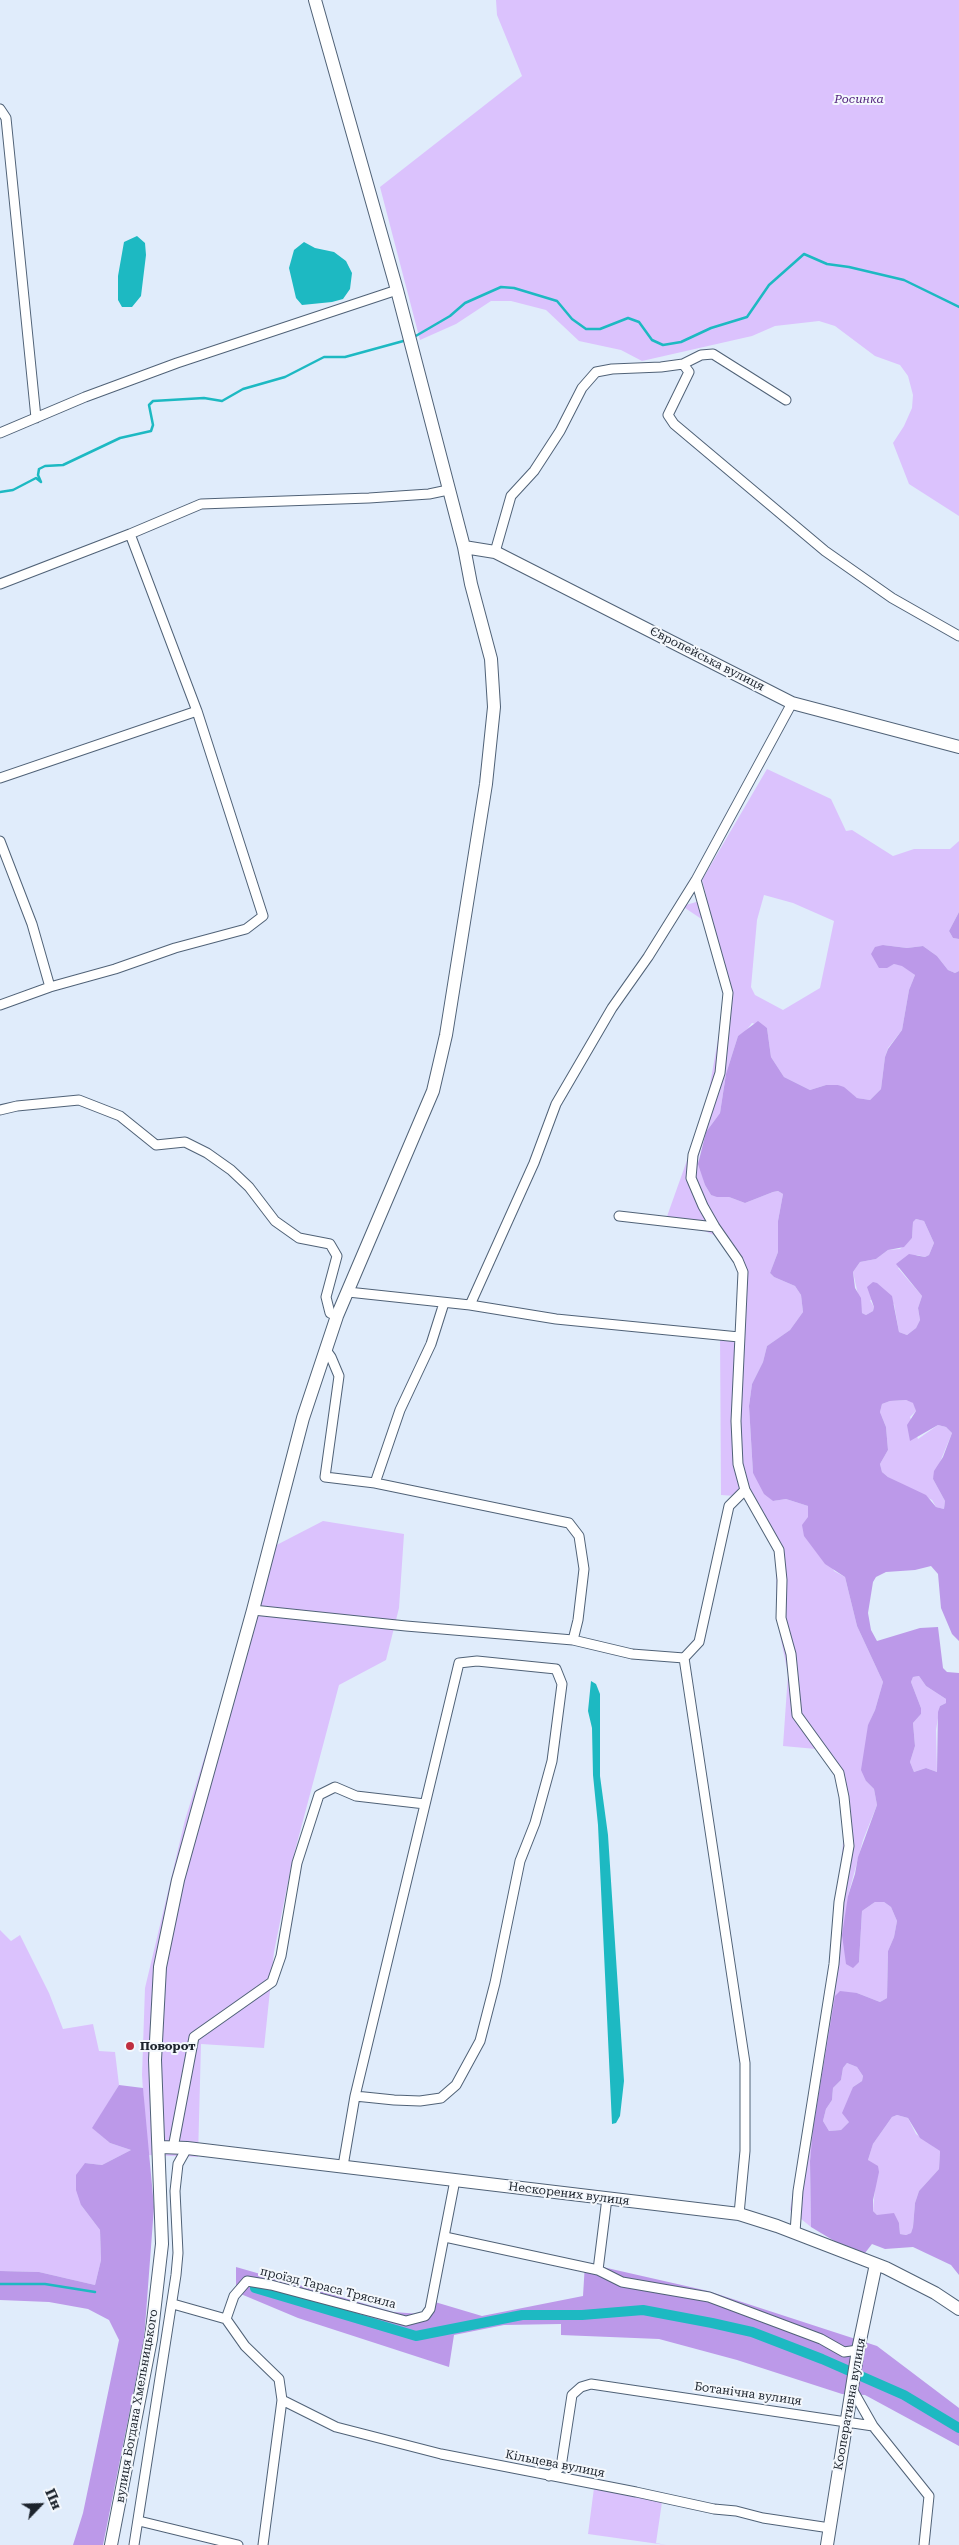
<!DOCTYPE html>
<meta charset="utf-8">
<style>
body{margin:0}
#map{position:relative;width:959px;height:2545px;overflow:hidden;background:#e0ecfb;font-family:"Roboto Serif",serif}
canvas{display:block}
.north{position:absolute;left:15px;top:2480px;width:50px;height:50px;-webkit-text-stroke:4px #f4f8fd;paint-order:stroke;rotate:66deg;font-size:14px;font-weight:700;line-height:20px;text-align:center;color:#1d242d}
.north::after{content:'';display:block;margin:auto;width:18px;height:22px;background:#1d242d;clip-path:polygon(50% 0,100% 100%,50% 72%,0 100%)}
</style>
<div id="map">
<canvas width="959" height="2545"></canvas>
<div class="north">Пн</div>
</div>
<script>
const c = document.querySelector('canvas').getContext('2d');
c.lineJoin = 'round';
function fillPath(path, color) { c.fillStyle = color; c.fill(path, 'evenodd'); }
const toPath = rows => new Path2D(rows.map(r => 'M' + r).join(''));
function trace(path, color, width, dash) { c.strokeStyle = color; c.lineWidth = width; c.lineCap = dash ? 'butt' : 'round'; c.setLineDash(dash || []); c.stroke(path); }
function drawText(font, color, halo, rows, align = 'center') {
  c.font = font + ' "Roboto Serif",serif'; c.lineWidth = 4; c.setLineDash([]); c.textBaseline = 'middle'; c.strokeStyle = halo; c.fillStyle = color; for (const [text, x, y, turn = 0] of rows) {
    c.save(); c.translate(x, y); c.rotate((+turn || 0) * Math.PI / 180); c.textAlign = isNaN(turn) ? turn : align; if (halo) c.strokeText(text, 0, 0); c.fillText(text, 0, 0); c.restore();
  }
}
const green = toPath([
 [496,0,959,0,959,516,909,484,893,443,904,426,912,408,913,395,908,376,900,365,875,356,835,326,819,321,775,326,752,336,642,361,621,350,579,341,546,310,511,301,491,301,456,324,420,340,380,187,522,76,497,15],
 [767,769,831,799,846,831,852,830,893,856,914,849,950,849,959,841,959,912,949,931,953,938,959,939,959,971,955,973,948,970,937,956,923,946,907,948,883,945,887,967,894,964,902,965,915,975,909,990,902,1030,888,1048,885,1057,881,1089,870,1100,857,1098,838,1085,826,1085,810,1090,784,1077,771,1057,767,1028,752,1023,745,1032,738,1036,726,1074,720,1113,706,1132,698,1159,705,1185,711,1195,729,1197,745,1203,773,1192,778,1191,783,1194,778,1221,778,1252,770,1273,774,1277,795,1286,801,1295,803,1312,790,1330,767,1346,763,1362,752,1384,749,1406,753,1473,773,1501,786,1499,808,1506,809,1517,834,1571,845,1577,857,1626,883,1682,875,1710,868,1726,866,1781,874,1789,877,1805,863,1840,848,1896,859,1962,862,1911,875,1902,884,1902,891,1907,897,1921,894,1937,888,1951,887,1998,880,2002,857,1993,812,2145,810,2161,811,2227,790,2210,832,1957,845,1822,841,1783,827,1750,783,1746,788,1674,777,1620,776,1549,749,1497,721,1495,720,1333,735,1333,742,1261,730,1242,700,1229,665,1222,706,1107,728,983,709,924,682,906,707,899,702,880],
 [764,895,793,903,834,921,820,988,783,1010,755,995,751,987,757,920],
 [916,1219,924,1221,934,1243,929,1255,925,1257,917,1255,898,1268,922,1296,918,1308,920,1320,916,1328,907,1335,899,1332,894,1304,870,1300,874,1307,873,1311,866,1315,862,1313,853,1272,860,1262,876,1259,888,1250,900,1249,912,1238,913,1222],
 [906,1400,914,1403,916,1411,910,1417,918,1439,938,1425,946,1427,952,1433,933,1479,945,1501,944,1509,936,1507,932,1500,888,1477,882,1472,880,1464,888,1450,886,1427,880,1412,882,1404,890,1401],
 [323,1521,404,1534,399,1608,386,1660,339,1685,292,1862,274,1952,264,2048,201,2044,198,2157,147,2155,142,2075,145,1988,185,1820,223,1697,263,1552],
 [919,1676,926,1686,946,1699,946,1703,940,1706,936,1730,937,1772,926,1768,914,1772,910,1762,915,1746,913,1723,921,1714,921,1708,911,1682,913,1677],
 [0,1930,11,1941,20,1935,49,1993,63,2029,93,2024,99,2051,115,2052,119,2085,93,2128,110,2143,131,2150,102,2165,85,2163,81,2205,100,2230,101,2260,95,2285,39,2272,0,2271],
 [847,2063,857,2067,863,2076,862,2081,853,2087,849,2122,841,2130,829,2131,823,2121,826,2109,832,2100,833,2088,841,2080,843,2068],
 [897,2115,908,2118,916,2134,940,2151,939,2169,919,2191,915,2203,913,2227,911,2233,906,2235,900,2234,899,2223,877,2215,873,2211,875,2188,868,2160,873,2144,892,2117],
 [594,2488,662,2502,656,2543,666,2545,588,2534]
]);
const forest = toPath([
 [959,912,959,939,953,938,949,931],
 [883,945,907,948,923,946,937,956,948,970,955,973,959,971,959,1641,952,1634,941,1608,938,1574,931,1566,915,1570,886,1572,876,1577,873,1582,868,1613,871,1630,877,1641,920,1628,938,1627,943,1668,947,1672,959,1673,959,2275,951,2265,913,2247,885,2249,872,2244,865,2253,836,2242,811,2227,810,2161,813,2129,835,1996,840,1991,857,1993,880,2002,887,1998,888,1951,894,1937,897,1921,891,1907,884,1902,875,1902,862,1911,859,1962,853,1968,846,1964,842,1935,848,1896,855,1874,858,1857,877,1805,874,1789,866,1781,861,1770,868,1725,875,1710,883,1682,857,1626,845,1577,825,1564,804,1536,802,1525,808,1517,808,1506,786,1499,773,1501,764,1494,753,1473,749,1406,752,1384,763,1362,767,1346,790,1330,803,1312,801,1295,795,1286,774,1277,770,1273,778,1252,778,1221,783,1194,778,1191,773,1192,745,1203,729,1197,717,1197,711,1195,705,1185,698,1164,706,1132,720,1113,726,1074,738,1036,758,1021,767,1028,771,1057,784,1077,810,1090,826,1085,838,1085,844,1087,857,1098,870,1100,881,1089,885,1057,888,1049,902,1030,909,990,915,975,902,966,894,964,887,968,879,968,871,954,875,947],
 [916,1219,924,1221,934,1243,929,1255,925,1257,909,1254,896,1264,922,1296,918,1308,920,1320,916,1328,907,1335,899,1332,892,1296,877,1283,873,1282,867,1287,874,1307,873,1311,866,1315,862,1313,861,1298,855,1288,853,1272,860,1262,876,1259,888,1250,904,1247,912,1238,913,1222],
 [906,1400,913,1403,916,1411,907,1425,910,1441,938,1425,946,1427,952,1433,943,1457,934,1471,933,1479,945,1501,944,1509,936,1507,926,1495,888,1477,882,1472,880,1464,888,1450,886,1427,880,1412,882,1404,890,1401],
 [919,1676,926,1686,946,1699,946,1703,940,1706,938,1712,937,1772,926,1768,914,1772,910,1762,915,1746,913,1723,921,1714,921,1708,911,1682,913,1677],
 [847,2063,857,2067,863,2076,862,2081,853,2087,842,2113,849,2122,841,2130,829,2131,823,2121,826,2109,832,2100,833,2088,841,2080,843,2068],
 [897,2115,908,2118,920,2138,940,2151,939,2169,919,2191,915,2203,913,2227,911,2233,906,2235,900,2234,899,2223,894,2213,877,2215,873,2211,873,2200,879,2172,878,2166,868,2160,873,2144,892,2117],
 [119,2085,143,2088,154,2207,144,2340,103,2545,73,2545,83,2513,119,2340,109,2320,88,2309,49,2302,0,2300,0,2271,39,2272,95,2285,101,2260,100,2230,81,2205,76,2190,76,2175,85,2163,102,2165,131,2150,110,2143,92,2128],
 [585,2263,708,2291,877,2346,959,2408,959,2446,865,2395,842,2394,737,2360,659,2339,561,2335,561,2324,504,2325,454,2335,449,2367,298,2318,236,2292,236,2267,393,2312,421,2314,435,2302,482,2316,583,2296]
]);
const water = toPath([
 [137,236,145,243,146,255,141,296,132,307,122,307,118,300,118,276,124,242],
 [304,242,315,248,334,252,346,261,352,273,350,289,343,299,332,302,302,305,296,298,289,268,294,250],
 [591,1681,596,1684,600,1694,600,1776,608,1835,624,2081,620,2116,616,2123,612,2124,598,1825,593,1775,592,1728,588,1711]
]);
const stream = toPath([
 [414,337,450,316,465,303,501,287,514,288,557,301,572,319,586,329,600,329,628,318,639,322,652,340,663,345,681,342,711,328,747,317,769,285,804,254,827,264,849,267,904,280,959,307],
 [0,492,13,490,36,478,41,482,38,475,39,469,45,466,63,465,120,438,151,431,153,425,149,405,153,401,204,398,222,401,243,389,285,377,324,357,345,357,407,340],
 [0,2284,45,2284,95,2292]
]);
const canal = toPath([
 [255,2288,416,2336,522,2315,582,2315,643,2310,712,2323,752,2332,822,2359,904,2395,959,2428]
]);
const street = toPath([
 [0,109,6,118,36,418],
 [683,364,689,372,668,415,674,424,825,551,892,598,959,636],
 [0,433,85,397,177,363,397,290],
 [495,552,511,496,534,471,560,431,582,388,596,372,612,369,661,367,683,364,701,355,713,354,786,400],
 [0,584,130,534,201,504,369,498,429,494,448,490],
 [792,703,696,880,728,993,720,1073,693,1155,691,1178,703,1206,715,1227,738,1260,743,1272,736,1421,738,1464,745,1490,779,1550,782,1580,781,1618,791,1654,797,1715,839,1773,844,1797,849,1846,839,1902,834,1964,798,2191,795,2232],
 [0,778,197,711],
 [0,841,32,924,50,987,115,969,175,948,246,929,263,916,197,711,130,534],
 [0,1005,50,987],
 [0,1110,17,1106,79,1100,120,1116,156,1145,185,1142,207,1153,231,1170,249,1187,275,1221,299,1238,330,1244,337,1256,326,1297,330,1313,337,1316],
 [619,1216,715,1227],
 [348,1292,470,1305,556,1319,739,1337],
 [470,1305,534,1163,556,1104,612,1008,648,957,696,880],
 [326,1350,331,1357,339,1376,325,1477,375,1483,569,1523,579,1536,584,1569,578,1620,573,1640],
 [375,1483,400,1410,431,1344,444,1303],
 [253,1610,406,1626,573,1640,632,1654,684,1658],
 [173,2148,194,2037,272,1982,281,1956,297,1863,319,1795,335,1787,356,1796,425,1804],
 [343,2166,355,2096,459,1663,477,1661,556,1669,562,1684,552,1761,535,1823,520,1861,495,1983,480,2041,456,2085,441,2098,420,2101,394,2100,355,2096],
 [739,2214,745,2151,745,2063,684,1658,699,1642,729,1506,745,1490],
 [445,2237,598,2270,622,2282,709,2297,821,2339,844,2352,858,2350],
 [598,2270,607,2198],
 [173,2304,226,2319],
 [226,2319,234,2296,247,2281,271,2285,406,2321,425,2316,430,2309,455,2180],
 [226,2319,245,2346,279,2379,282,2400,263,2545],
 [852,2389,873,2426],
 [282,2400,336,2427,441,2454,636,2492,714,2509,736,2511,763,2518,830,2528],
 [549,2476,561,2467,572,2395,581,2387,591,2384,873,2426,929,2496,924,2545],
 [139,2521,238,2545],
 [134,2545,176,2275,178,2253,175,2191,178,2164,187,2148]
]);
const secondary = toPath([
 [464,547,495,552,792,703,959,747],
 [160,2147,187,2148,739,2214,777,2226,886,2268,935,2293,959,2309],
 [111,2545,151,2339,162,2244,155,2060,160,1967,178,1880,253,1610,303,1418,337,1316,433,1091,446,1035,486,784,494,707,491,659,471,584,464,547,397,290,315,0],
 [827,2545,858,2350,876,2264]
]);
const markers = [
 [130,2046,5,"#bf2f40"]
];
const parkNames = [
 ["Росинка",859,99]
];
const streetNames = [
 ["Європейська вулиця",707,659,27],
 ["Нескорених вулиця",569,2194,7],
 ["проїзд Тараса Трясила",328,2288,14],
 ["Ботанічна вулиця",748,2394,8],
 ["Кооперативна вулиця",850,2404,-80],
 ["вулиця Богдана Хмельницького",137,2406,-80],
 ["Кільцева вулиця",555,2464,11]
];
const poiNames = [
 ["Поворот",140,2046]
];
fillPath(green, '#dbc2fd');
fillPath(forest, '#bc99e9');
fillPath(water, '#1db9c2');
trace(stream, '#1db9c2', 2.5);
trace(canal, '#1db9c2', 10);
trace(street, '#506277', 11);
trace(secondary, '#506277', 14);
trace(street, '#fff', 9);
trace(secondary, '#fff', 12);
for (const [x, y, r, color] of markers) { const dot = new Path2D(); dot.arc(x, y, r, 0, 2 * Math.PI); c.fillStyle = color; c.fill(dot); trace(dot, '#f4f8fd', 2); }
drawText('italic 12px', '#51227d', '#f4f8fd', parkNames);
drawText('12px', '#1d242d', '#f4f8fd', streetNames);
drawText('bold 12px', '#1d242d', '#f4f8fd', poiNames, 'left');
</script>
